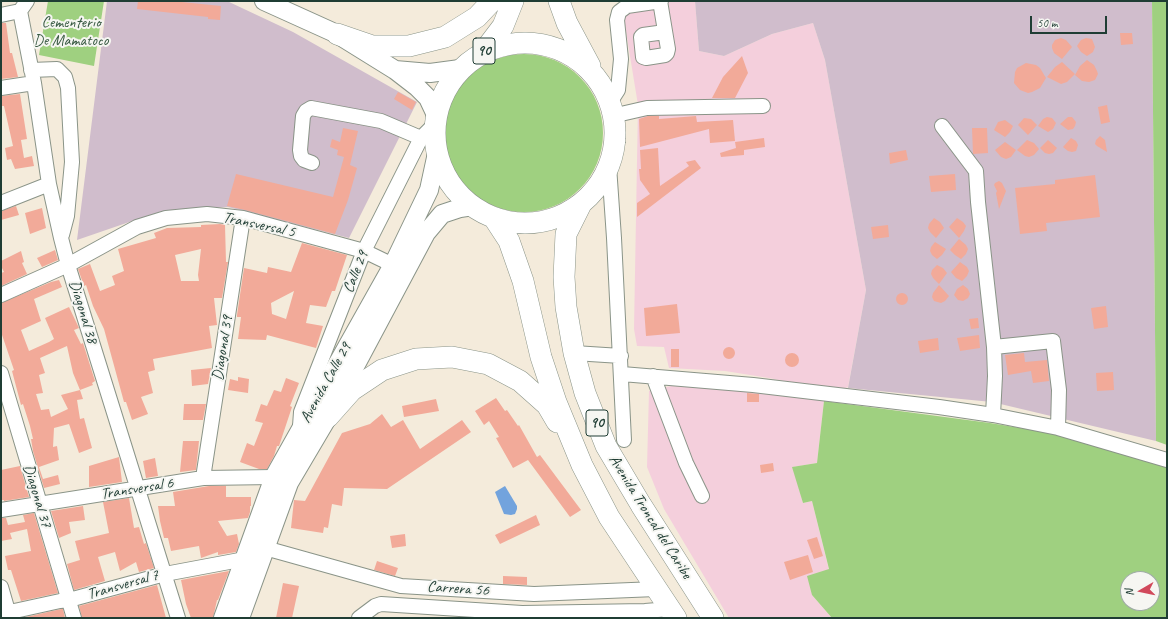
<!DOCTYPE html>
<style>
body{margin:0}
#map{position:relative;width:1168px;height:619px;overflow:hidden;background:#f4ebdb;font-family:Caveat,sans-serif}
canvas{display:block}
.frame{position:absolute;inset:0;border:2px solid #1f3d34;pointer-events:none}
.north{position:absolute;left:1120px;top:571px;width:40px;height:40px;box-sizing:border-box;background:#f6f6f2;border:1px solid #a0aca6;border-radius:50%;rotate:261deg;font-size:11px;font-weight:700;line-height:16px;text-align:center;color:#1f3d34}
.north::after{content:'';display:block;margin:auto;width:14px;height:18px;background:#d1495b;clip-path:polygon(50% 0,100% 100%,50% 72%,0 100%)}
.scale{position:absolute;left:1030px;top:16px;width:77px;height:18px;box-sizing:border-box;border:2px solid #1f3d34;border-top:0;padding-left:5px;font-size:12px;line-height:14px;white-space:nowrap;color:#1f3d34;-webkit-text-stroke:3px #f6f6f2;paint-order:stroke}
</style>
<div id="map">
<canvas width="1168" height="619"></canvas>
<div class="frame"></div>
<div class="north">N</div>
<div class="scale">50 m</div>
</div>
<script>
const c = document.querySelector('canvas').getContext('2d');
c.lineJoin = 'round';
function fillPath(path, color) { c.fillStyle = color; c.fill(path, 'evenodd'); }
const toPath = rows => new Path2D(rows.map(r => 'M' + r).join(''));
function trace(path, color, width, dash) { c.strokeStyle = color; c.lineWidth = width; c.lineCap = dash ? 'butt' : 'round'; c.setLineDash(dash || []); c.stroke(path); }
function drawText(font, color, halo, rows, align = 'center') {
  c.font = font + ' Caveat,sans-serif'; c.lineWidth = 4; c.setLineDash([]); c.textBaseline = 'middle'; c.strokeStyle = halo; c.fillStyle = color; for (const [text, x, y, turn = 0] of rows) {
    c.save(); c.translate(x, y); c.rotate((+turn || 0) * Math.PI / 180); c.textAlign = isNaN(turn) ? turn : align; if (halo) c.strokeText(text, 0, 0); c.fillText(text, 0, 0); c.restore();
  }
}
const built = toPath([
 [621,1,695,1,699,51,724,56,772,34,813,23,825,60,866,290,848,387,840,390,812,387,769,378,725,371,669,368,664,347,637,346,634,329,638,105],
 [671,386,759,389,824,401,817,463,793,467,803,503,812,501,829,570,812,595,832,618,729,618,664,509,647,467,649,391]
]);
const industrial = toPath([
 [107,1,227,1,293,32,417,102,349,238,228,207,172,211,138,219,77,240],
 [695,1,1152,1,1156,441,992,402,848,388,866,290,825,60,813,23,772,34,724,56,699,51]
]);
const green = toPath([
 [48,1,104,1,94,66,39,55],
 [1152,1,1167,1,1167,445,1156,441],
 '445 133a79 79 0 1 1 158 0a79 79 0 1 1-158 0Z',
 [824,401,990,423,1081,438,1167,464,1167,618,832,618,812,595,807,576,829,569,812,501,803,503,792,467,817,463],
 [1128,579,1152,579,1152,603,1128,603]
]);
const water = toPath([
 [505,486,517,506,517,509,515,514,511,515,504,514,495,492]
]);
const building = toPath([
 [138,1,172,1,221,6,220,20,208,19,208,17,137,9],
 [1,23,6,23,10,53,12,53,18,77,1,79],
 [1120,33,1132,33,1133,44,1121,45],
 [1061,38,1066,40,1072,47,1062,59,1054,53,1052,48,1052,45,1055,40],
 [1086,38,1092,39,1095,47,1093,52,1087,56,1081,52,1077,46,1081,40],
 [742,56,748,73,735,98,712,98,723,77],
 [1087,60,1094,65,1097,71,1098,74,1095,80,1089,82,1082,81,1075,75,1080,66],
 [1062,62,1075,74,1067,82,1061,84,1047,77,1055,67],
 [1026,63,1036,65,1040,68,1046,78,1040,88,1032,92,1028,93,1020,90,1014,83,1015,72,1017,68],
 [398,92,416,102,412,110,394,99],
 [20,94,27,139,21,140,24,158,32,156,34,166,15,169,11,159,7,160,5,148,13,146,4,106,1,106,1,96],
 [1107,105,1110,122,1101,124,1098,107],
 [648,116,659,116,659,119,696,116,697,122,733,120,735,141,710,143,709,129,640,147,639,119],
 [1047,117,1052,118,1056,123,1053,129,1048,132,1038,126,1043,119],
 [1068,117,1072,117,1076,122,1075,126,1073,129,1068,130,1060,124],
 [1024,118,1031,119,1037,125,1028,135,1018,125],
 [1005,120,1013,126,1010,132,1005,137,994,130,998,122],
 [343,128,358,131,350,165,357,168,348,200,335,234,245,210,227,206,236,174,333,197,344,157,337,155,338,150,330,147,332,139,340,142],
 [972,128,987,128,988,153,973,154],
 [1100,136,1105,140,1107,152,1097,146,1095,144,1096,140],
 [764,138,765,147,744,150,744,155,721,157,720,153,736,148,735,142],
 [1071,138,1076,141,1078,145,1076,151,1072,152,1068,151,1063,147],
 [1027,140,1034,143,1039,149,1034,155,1029,157,1025,156,1017,150],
 [1048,140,1057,148,1053,153,1049,154,1045,153,1040,148],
 [1005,142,1016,150,1011,157,1006,159,1001,157,995,150],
 [658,148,660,186,689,166,686,162,695,160,701,168,637,217,637,203,650,194,640,180,639,169,641,169,640,150],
 [906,150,908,160,890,164,889,153],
 [955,174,956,190,931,192,929,176],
 [1095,175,1100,217,1046,223,1047,231,1020,234,1015,188,1055,184,1055,180],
 [999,181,1002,183,1006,191,999,209,996,193,997,191,994,185,995,183],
 [16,206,19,215,1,220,1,211],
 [42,208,46,228,30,234,25,213],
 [934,218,940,222,944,228,936,238,930,232,928,228,929,224],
 [957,218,963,222,966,226,964,231,959,238,949,227],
 [220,224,225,225,226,262,228,262,222,298,214,298,217,325,209,326,212,348,153,359,155,370,148,372,153,393,141,397,148,414,132,420,126,402,124,402,104,329,93,306,86,285,84,286,78,269,90,264,100,291,115,285,112,276,124,271,118,249,156,238,154,233,167,228,201,227,201,225],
 [201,249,198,275,199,281,181,281,175,255],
 [888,225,889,237,873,239,871,227],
 [959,239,966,245,968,249,966,254,961,259,955,255,950,250],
 [935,242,946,249,942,255,937,259,932,255,930,251,931,247],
 [302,243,347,255,335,291,332,291,326,307,310,305,306,323,323,326,316,348,267,335,266,340,238,339,241,317,237,317,237,315,244,268,267,273,268,267,291,272],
 [294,291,286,319,272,314,271,303],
 [55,250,58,260,42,267,37,258],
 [21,251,24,262,22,263,27,274,1,286,1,273,4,272,1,266,1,261],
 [960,262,967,267,969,271,967,276,962,281,956,278,951,272],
 [937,265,943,268,947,273,939,284,933,278,931,274,932,270],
 [59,280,62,287,34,299,41,321,21,330,29,351,49,342,54,339,45,318,69,307,79,328,74,330,81,344,83,343,95,381,92,383,93,385,80,390,83,399,77,400,80,419,84,418,92,448,79,453,69,424,54,428,53,447,57,446,59,460,39,467,43,479,58,475,60,484,44,488,33,451,31,439,33,439,30,426,23,404,21,405,12,371,14,370,1,332,1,303,51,282],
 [67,346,73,373,80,390,61,395,68,409,51,417,49,409,41,410,36,394,43,393,39,375,45,373,40,358],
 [939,285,949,296,945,301,941,303,934,301,932,297,933,293],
 [963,285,968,289,970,294,968,298,963,301,958,300,954,295,957,289],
 '896 299a6 6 0 1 1 12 0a6 6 0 1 1-12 0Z',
 [677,304,680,333,646,336,644,308],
 [1106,306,1108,327,1094,329,1091,308],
 [978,318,979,328,971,329,969,319],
 [979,335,980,348,960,351,957,338],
 [938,338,939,350,920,353,918,341],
 '723 353a6 6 0 1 1 12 0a6 6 0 1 1-12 0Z',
 [671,349,679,349,679,367,671,367],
 '785 360a7 7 0 1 1 14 0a7 7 0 1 1-14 0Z',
 [1024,353,1025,362,1047,360,1049,381,1033,383,1031,371,1008,375,1005,355],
 [211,368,208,384,192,386,191,370],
 [1113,372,1114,390,1097,391,1096,373],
 [238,377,249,379,248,393,228,390,230,379,238,381],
 [286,378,299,383,290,406,292,407,279,446,277,446,274,456,267,469,259,469,240,462,247,443,254,446,263,423,255,421,261,404,267,406,274,390,281,392],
 [747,393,759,394,759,402,747,402],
 [496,398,505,411,507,410,518,426,519,425,537,457,540,455,581,510,570,517,528,460,513,468,496,438,499,437,489,421,484,425,475,411],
 [436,399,439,411,404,417,402,406],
 [184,404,206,404,203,420,183,420],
 [382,414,391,427,403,420,420,449,462,420,471,432,387,489,344,488,342,506,332,504,328,528,324,527,323,533,291,528,294,500,305,501,342,433,370,424],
 [183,441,199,441,196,470,180,472],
 [119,457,122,482,89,487,89,466],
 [155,458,158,476,146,478,143,461],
 [773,463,774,471,761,473,760,465],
 [20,466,29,497,4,501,4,500,1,500,1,470],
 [209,486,226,486,226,497,251,497,251,506,250,506,250,512,248,518,218,521,227,536,237,534,239,544,236,552,218,555,218,552,201,558,199,546,171,551,168,538,164,538,160,521,158,506,175,506,173,492],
 [129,498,134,528,139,527,144,544,146,543,154,568,139,572,136,562,120,571,115,552,98,557,105,581,74,590,67,564,80,560,75,541,109,533,103,502],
 [83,506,85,520,69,522,71,533,59,538,51,511],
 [34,513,58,593,21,601,11,570,8,570,5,556,31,551,27,529,10,533,12,539,1,541,1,518,6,518,8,525,25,522,23,515],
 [536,515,540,525,500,544,495,535],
 [405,534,406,546,392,548,390,536],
 [817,537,823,556,814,559,807,540],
 [808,555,813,572,790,580,784,562],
 [377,561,398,568,395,576,374,570],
 [229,571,218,600,217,600,213,618,191,618,186,604,181,580],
 [503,576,527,577,527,585,503,584],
 [283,583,299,586,292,618,276,618],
 [157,585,166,618,82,618,79,606],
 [63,609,65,618,26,617,61,609]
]);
const path = toPath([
 [619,162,625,143,624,125]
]);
const minor = toPath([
 [27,1,20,11,34,83,49,184,61,238,68,265,178,618],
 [660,1,668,49,667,53,665,55,646,58,643,57,641,37,643,35,665,32],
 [1,15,20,11],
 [31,70,57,69,65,77,68,88,72,162,67,216,62,235],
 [1,88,34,83],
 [609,104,618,90,621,59,617,20,619,12,627,6,661,1],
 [612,116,647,108,763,106],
 [942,126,976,171,978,202,994,347],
 [312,163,304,160,301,156,300,150,303,116,306,111,311,108,381,121,421,138],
 [609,166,614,238,624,440],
 [1,203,49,184],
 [1,295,68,265,137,227,166,218,207,214,243,218,364,251,393,265],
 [574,353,621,356],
 [1,373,74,618],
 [622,374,753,385,939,407,993,415,1058,428,1167,460],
 [653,376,686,463,702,496],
 [993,415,995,376,994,347,1053,341,1059,390,1058,428],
 [300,426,301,412,364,251,421,138,435,124],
 [203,478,243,218],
 [1,510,203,478,274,477],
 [265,548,401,586,534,594,656,589],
 [1,587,10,618],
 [1,614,60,601,69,600,165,574,245,559],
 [359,618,375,606,381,604,522,613,645,611,670,609]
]);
const major = toPath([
 [264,1,337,34,395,70,417,87,428,98,436,115],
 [395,70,430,73,460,69],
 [223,618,274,477,393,265,429,190,437,153],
 [240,618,289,483,328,417,426,233,442,214,460,208,473,206]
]);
const highway = toPath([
 [559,1,567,23,590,66],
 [337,34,372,46,409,46,445,37,477,17,492,1],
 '435 133a90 90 0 1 1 180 0a90 90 0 1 1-180 0Z',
 [484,51,503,26,513,1],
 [581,204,566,234,564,277,566,307,574,353,585,393,606,446,641,505,713,618],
 [494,218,509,241,523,281,541,357,556,402,582,465,609,517,676,618],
 [328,417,352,390,382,370,416,359,452,357,488,364,520,381,547,405,557,422]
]);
const shields = [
 [484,51,22],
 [597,423,22]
];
const shieldNames = [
 ["90",484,51],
 ["90",597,423]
];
const parkNames = [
 ["Cementerio",71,23],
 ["De Mamatoco",71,41]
];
const streetNames = [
 ["Transversal 5",259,225,12],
 ["Calle 29",356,272,-68],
 ["Diagonal 38",83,312,73],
 ["Diagonal 39",223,348,-81],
 ["Avenida Calle 29",326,383,-61],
 ["Transversal 6",137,489,-9],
 ["Diagonal 37",37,496,73],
 ["Avenida Troncal del Caribe",650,517,58],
 ["Transversal 7",123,585,-16],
 ["Carrera 56",458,589,4]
];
fillPath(built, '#f4cfdc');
fillPath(industrial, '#d0bdcc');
fillPath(green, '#9fd080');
fillPath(water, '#72a3dd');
fillPath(building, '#f2aa99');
trace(minor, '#8a9488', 16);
trace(major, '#8a9488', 20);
trace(highway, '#8a9488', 22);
trace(path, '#8a9488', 2, [1, 3]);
trace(minor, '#fff', 14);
trace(major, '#fff', 18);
trace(highway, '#fff', 21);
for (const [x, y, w] of shields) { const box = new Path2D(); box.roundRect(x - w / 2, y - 13, w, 26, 3); c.fillStyle = '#f6f6f2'; c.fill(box); trace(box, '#1f3d34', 1); }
drawText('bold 15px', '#1f3d34', null, shieldNames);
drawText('16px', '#395a43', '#f6f6f2', parkNames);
drawText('16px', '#1f3d34', '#f6f6f2', streetNames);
</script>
